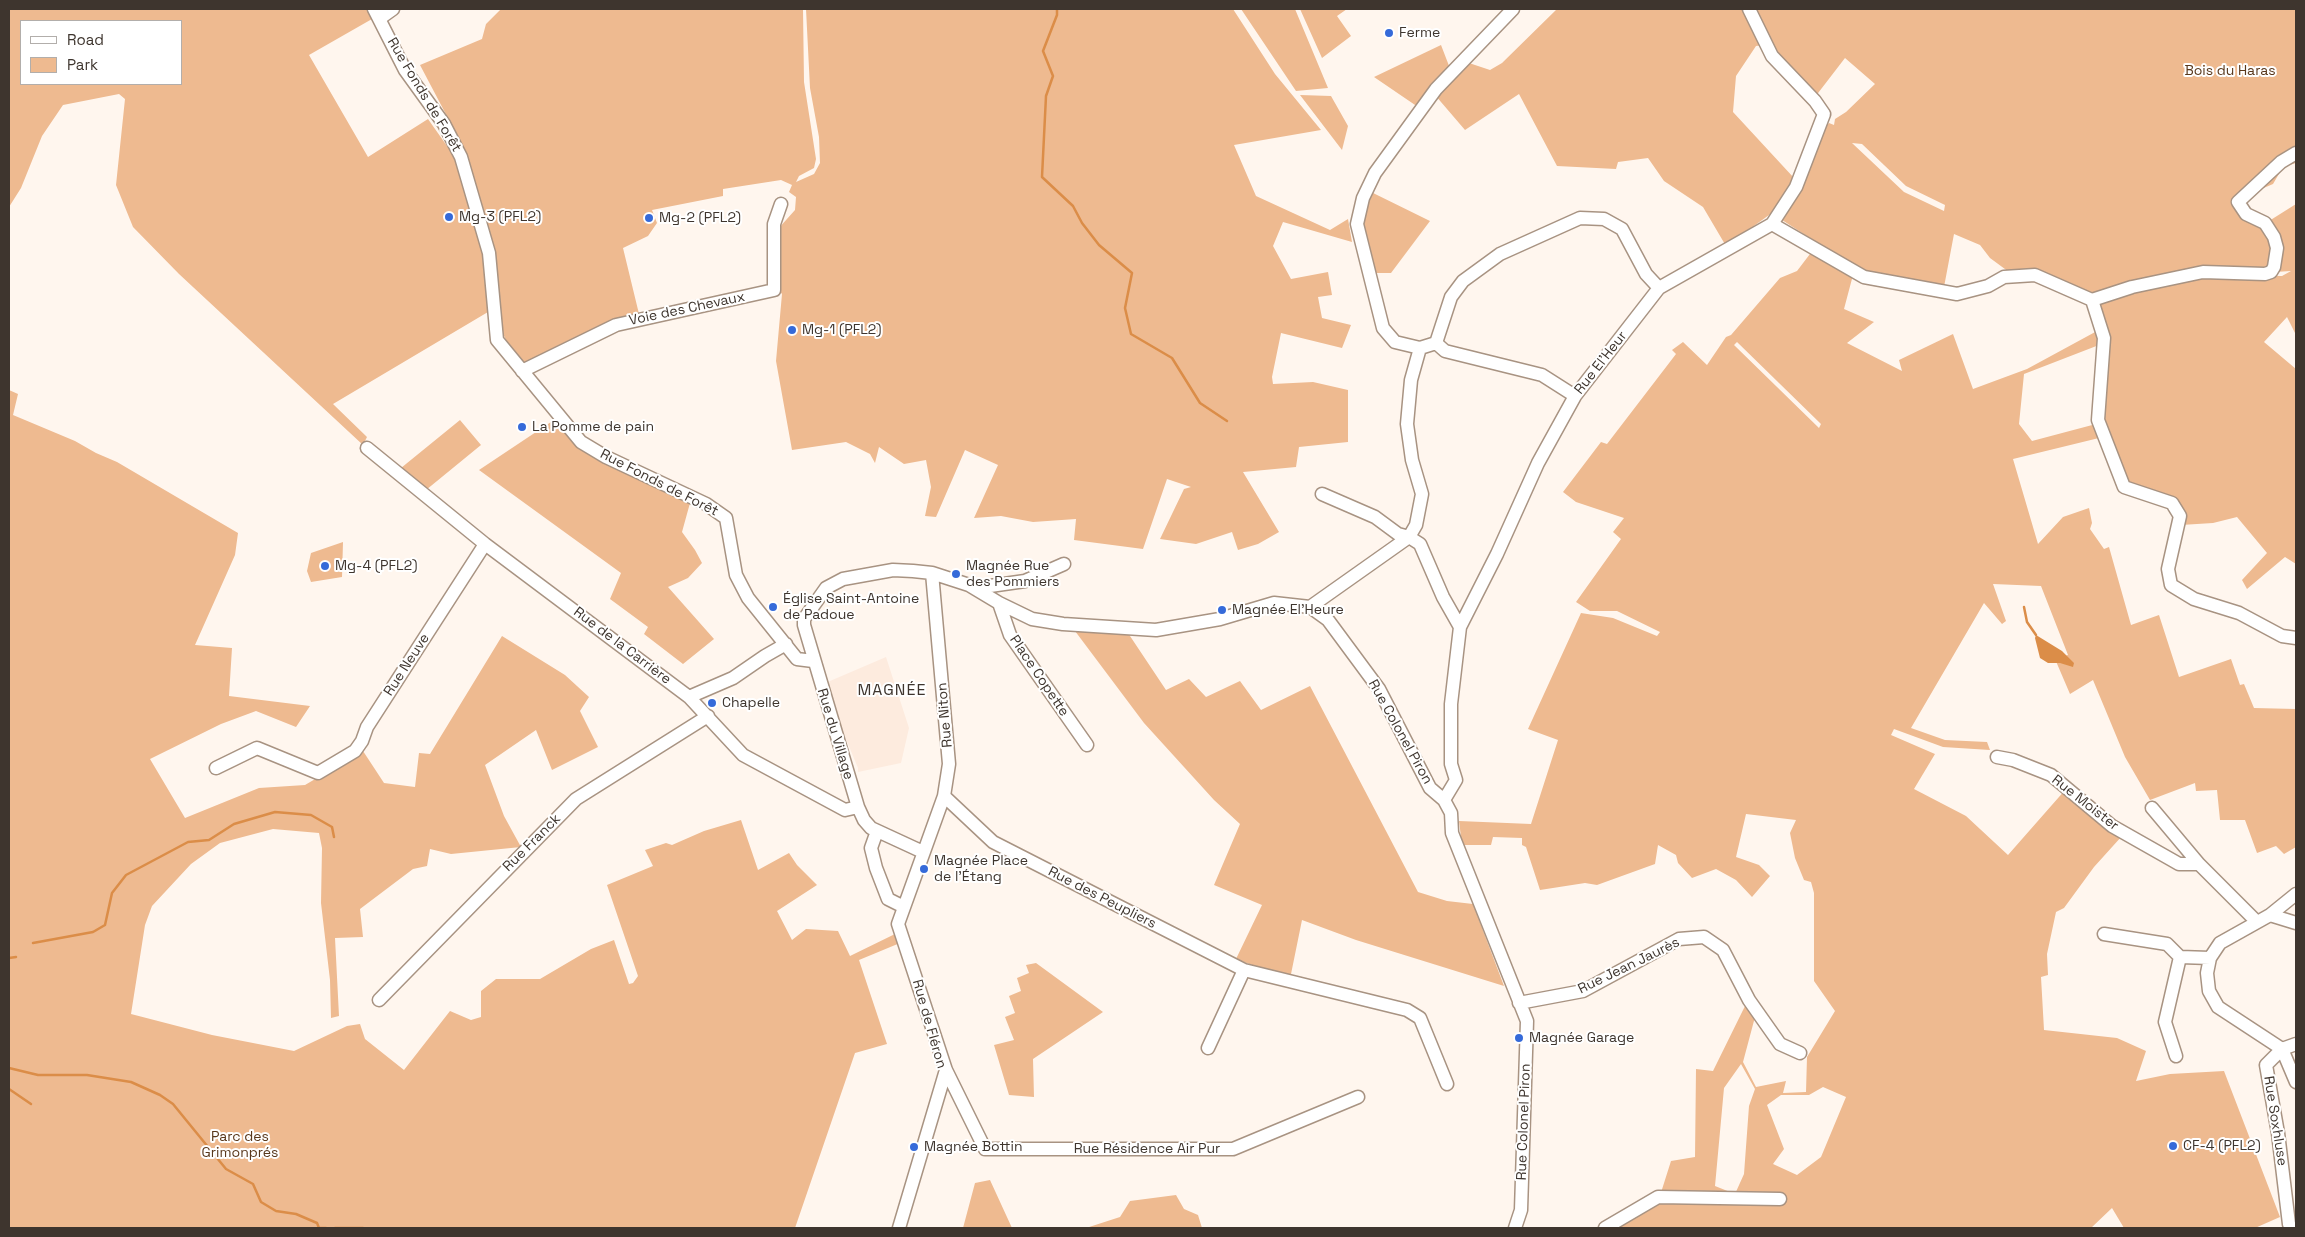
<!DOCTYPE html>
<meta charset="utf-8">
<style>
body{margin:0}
#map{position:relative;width:2305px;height:1237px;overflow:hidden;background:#fff6ee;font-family:"Space Grotesk",sans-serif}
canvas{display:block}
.frame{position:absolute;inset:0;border:10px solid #3e352e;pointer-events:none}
.legend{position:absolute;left:20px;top:20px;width:162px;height:65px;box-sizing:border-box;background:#fff;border:1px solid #b2aeab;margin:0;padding:6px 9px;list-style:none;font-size:15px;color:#3e352e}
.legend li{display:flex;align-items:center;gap:10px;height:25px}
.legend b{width:25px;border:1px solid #b2aeab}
</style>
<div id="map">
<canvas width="2305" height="1237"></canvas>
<div class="frame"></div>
<ul class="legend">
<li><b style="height:6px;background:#fff"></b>Road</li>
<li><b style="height:14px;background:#eeba90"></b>Park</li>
</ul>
</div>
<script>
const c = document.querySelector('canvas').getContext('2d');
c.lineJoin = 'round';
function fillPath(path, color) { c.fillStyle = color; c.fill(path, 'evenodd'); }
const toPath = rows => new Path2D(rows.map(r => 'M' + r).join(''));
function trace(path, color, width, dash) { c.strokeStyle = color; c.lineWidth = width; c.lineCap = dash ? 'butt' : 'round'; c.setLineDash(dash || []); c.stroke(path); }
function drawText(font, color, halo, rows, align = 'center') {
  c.font = font + ' "Space Grotesk",sans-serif'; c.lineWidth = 4; c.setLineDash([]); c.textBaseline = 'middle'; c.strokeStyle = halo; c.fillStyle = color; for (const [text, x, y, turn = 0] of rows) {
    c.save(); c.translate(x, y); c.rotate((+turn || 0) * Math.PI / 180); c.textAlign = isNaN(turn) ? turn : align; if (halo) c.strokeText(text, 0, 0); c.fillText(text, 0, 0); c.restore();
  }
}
const built = toPath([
 [886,657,909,728,901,763,858,772,858,768,823,684]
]);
const green = toPath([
 [9,9,367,9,372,19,309,55,368,157,428,119,459,163,487,260,488,312,333,404,367,437,363,445,179,274,133,227,116,185,125,99,119,94,63,105,42,136,21,188,9,207],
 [21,21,181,21,181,84,21,84],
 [501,9,803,9,804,82,816,159,814,168,799,176,796,182,814,174,820,163,819,137,810,88,806,9,1233,9,1275,74,1321,130,1234,145,1256,196,1330,230,1348,219,1352,242,1283,222,1273,246,1291,279,1328,272,1332,295,1318,297,1322,318,1351,325,1342,348,1281,333,1272,377,1273,384,1313,382,1348,390,1348,442,1299,447,1296,467,1243,472,1279,532,1258,544,1238,550,1232,532,1196,544,1160,539,1184,489,1191,487,1167,479,1143,549,1074,540,1076,519,1033,522,1001,516,974,518,998,465,965,450,936,517,925,516,931,487,926,460,904,464,879,447,875,463,870,454,846,442,792,450,776,361,782,294,777,288,778,229,795,210,796,197,789,192,792,185,781,180,723,189,723,196,652,210,657,223,648,236,623,248,639,314,525,363,513,356,501,329,495,264,450,122,420,65,482,39,486,24],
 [1241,9,1295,9,1328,88,1296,91],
 [1300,9,1347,9,1337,16,1351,36,1322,58],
 [1557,9,2296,9,2296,163,2283,167,2273,184,2245,196,2251,220,2266,229,2272,242,2268,269,2198,268,2090,296,2009,272,1990,258,1980,245,1954,234,1944,287,1866,274,1782,220,1818,135,1829,123,1834,125,1835,119,1846,112,1875,84,1845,58,1815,97,1810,87,1770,44,1756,46,1736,76,1733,112,1794,178,1776,210,1726,246,1703,207,1664,181,1648,158,1618,162,1616,169,1557,166,1519,94,1465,130,1435,95,1466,62,1490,70,1502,63],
 [1852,143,1862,144,1906,186,1945,205,1944,211,1904,192],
 [1441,45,1451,71,1418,107,1374,77],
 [1300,95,1331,96,1348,126,1342,150],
 [1369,191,1430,221,1391,273,1371,273,1359,223],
 [2296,204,2296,335,2287,317,2264,342,2296,369,2296,564,2285,557,2247,589,2242,580,2267,553,2237,517,2213,523,2181,525,2177,502,2124,480,2100,420,2105,340,2095,306,2122,291,2218,275,2282,276,2291,271,2275,272,2269,221],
 [1813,250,1853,275,1844,309,1874,322,1847,343,1902,371,1899,360,1953,334,1973,389,2027,369,2097,331,2099,345,2024,374,2019,424,2032,441,2096,424,2099,438,2013,459,2038,544,2063,517,2089,508,2092,523,2090,529,2104,549,2109,547,2131,625,2159,615,2179,677,2231,659,2240,685,2244,684,2254,708,2296,709,2296,847,2284,854,2276,846,2257,853,2245,820,2220,820,2217,790,2196,791,2195,783,2150,800,2125,757,2093,680,2070,694,2055,659,2068,655,2041,586,1993,584,2006,621,2002,624,1984,603,1911,728,1945,740,1987,742,1990,750,1943,747,1894,729,1891,735,1935,754,1914,789,1966,816,2008,855,2066,789,2122,836,2094,867,2064,908,2056,912,2047,954,2048,975,2041,977,2044,1030,2117,1038,2146,1051,2136,1081,2170,1074,2224,1071,2280,1217,2255,1228,2124,1228,2112,1208,2091,1228,1613,1228,1658,1202,1671,1161,1695,1157,1696,1069,1713,1071,1746,1004,1755,1017,1743,1062,1756,1087,1786,1081,1783,1093,1806,1092,1807,1057,1835,1011,1814,981,1814,893,1811,882,1804,880,1795,858,1790,833,1796,820,1746,814,1736,857,1759,865,1770,876,1752,897,1736,880,1716,869,1692,878,1678,863,1676,855,1658,845,1655,864,1597,885,1585,883,1540,890,1526,847,1522,845,1522,838,1493,837,1491,845,1462,845,1459,821,1531,824,1558,740,1528,729,1581,613,1613,618,1657,636,1660,632,1617,611,1590,611,1576,602,1621,539,1613,532,1624,518,1576,502,1563,492,1601,442,1607,444,1676,354,1672,350,1683,342,1707,365,1726,337,1731,335,1780,278,1797,271],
 [1737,342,1821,424,1819,428,1734,345],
 [1741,1064,1755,1089,1749,1106,1744,1174,1735,1194,1715,1186,1724,1088],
 [1823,1087,1846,1097,1821,1157,1797,1175,1773,1164,1784,1149,1767,1105,1781,1095,1809,1095],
 [9,390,18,394,13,415,75,441,96,453,117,462,238,533,235,555,195,645,232,648,229,696,310,706,296,727,256,711,221,724,150,759,185,818,259,788,305,785,363,751,384,783,415,787,419,753,430,754,502,636,565,675,589,697,580,711,598,747,552,770,536,730,485,765,504,816,521,847,451,854,430,849,427,866,413,869,360,909,363,937,335,938,339,1016,331,1018,330,980,321,903,322,848,319,833,273,829,220,843,191,864,152,906,145,925,131,1014,212,1035,294,1051,347,1026,360,1024,365,1039,404,1070,450,1011,471,1020,481,1017,481,991,496,979,540,979,591,949,614,940,629,984,633,983,638,976,607,885,653,866,645,850,666,843,672,845,704,831,741,820,758,870,789,853,797,865,817,885,777,911,792,940,806,929,838,931,850,956,895,934,900,943,859,960,887,1044,855,1053,795,1228,9,1228],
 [460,420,481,445,426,490,401,468],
 [554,420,577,447,690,503,682,532,695,550,702,563,688,578,668,587,714,639,683,664,644,634,648,627,610,599,621,573,479,470],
 [343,542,342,577,311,582,307,571,311,553],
 [1075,631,1128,633,1166,690,1189,679,1206,697,1240,681,1261,710,1310,686,1418,892,1447,901,1473,904,1504,986,1356,940,1302,920,1290,979,1236,959,1262,905,1214,885,1240,824,1214,800,1144,723],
 [1036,963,1103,1012,1033,1059,1034,1097,1009,1095,994,1045,1014,1040,1005,1017,1015,1013,1009,996,1021,991,1017,978,1029,973,1026,965],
 [990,1180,1012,1228,963,1228,975,1183],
 [1176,1195,1184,1209,1198,1215,1202,1228,1086,1228,1120,1217,1130,1201]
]);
const water = toPath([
 [2036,635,2062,651,2074,663,2073,667,2060,663,2048,663,2040,658,2035,638]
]);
const stream = toPath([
 [1057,9,1057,15,1043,51,1053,76,1046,96,1042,177,1073,206,1082,223,1099,245,1132,273,1125,308,1131,334,1172,358,1200,403,1227,421],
 [2024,607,2027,622,2036,635],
 [33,943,93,932,105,925,112,893,126,875,188,842,209,840,234,824,275,812,311,815,332,827,334,837],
 [9,958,16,957],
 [9,1068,38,1075,87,1075,131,1082,160,1095,173,1104,226,1169,253,1184,261,1202,276,1211,296,1214,317,1223,319,1228,326,1228],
 [9,1089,31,1104],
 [335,1228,363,1228]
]);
const minor = toPath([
 [374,9,405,70,444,124,461,157,489,253,497,340,581,442,606,457,706,504,726,518,736,575,748,598,797,659,813,661],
 [379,19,393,9],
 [1772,224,1864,277,1957,294,1988,286,2004,277,2035,275,2092,300,2104,338,2098,420,2124,487,2172,503,2180,516,2168,569,2171,585,2194,599,2239,613,2282,636,2296,638],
 [2092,300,2132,287,2203,272,2265,274,2271,272,2274,267,2277,248,2274,237,2265,223,2246,214,2238,202,2281,162,2296,153],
 [1436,343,1445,351,1542,375,1575,396],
 [1420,348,1436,343,1451,297,1463,281,1500,254,1580,218,1604,219,1622,229,1646,274,1659,288],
 [522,371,616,325,774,290,774,224,781,204],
 [367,448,485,544,689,697,743,755,845,810,858,807],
 [1322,494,1375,517,1398,534,1409,537,1420,544,1443,597,1460,627],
 [932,573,949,764,944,796,898,924,946,1070,985,1149,1233,1149,1358,1097],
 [979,591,990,586,1025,581,1064,564],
 [999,603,1010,635,1087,745],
 [1310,607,1409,537,1416,525,1422,494,1412,460,1407,424,1411,380,1420,348,1395,342,1383,328,1357,224,1363,198,1375,173,1436,89,1513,9],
 [689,697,733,678,765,656,786,644],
 [1997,757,2013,760,2051,775,2112,826,2172,860,2179,864,2199,864],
 [216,768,257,748,318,773,355,751,362,741,367,727,485,544],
 [944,796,993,842,1244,970,1407,1010,1420,1018,1447,1084],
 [1444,800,1456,780,1451,764,1451,704,1460,627,1497,554,1538,463,1575,396,1659,288,1772,224,1796,187,1824,114,1815,101,1772,56,1749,9],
 [2152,808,2199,864,2257,922],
 [877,831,871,848,876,868,888,899,904,907],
 [923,852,871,828,864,820,858,807,804,625,804,619,826,588,843,579,893,570,913,571,932,573,969,585,999,603,1032,619,1063,624,1156,630,1220,619,1274,603,1310,607,1328,620,1379,689,1430,788,1444,800,1451,813,1452,833,1527,1021,1521,1210,1515,1228],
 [2296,894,2270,915,2220,943,2210,958,2207,973,2209,991,2218,1007,2282,1049,2296,1082],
 [2270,915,2296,923],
 [2104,934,2167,944,2180,957],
 [379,1000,576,799,708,716],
 [1519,1003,1583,991,1679,939,1704,937,1723,950,1749,1000,1780,1044,1800,1053],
 [1208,1048,1244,970],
 [2176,1056,2165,1022,2180,957,2210,958],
 [899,1228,946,1070],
 [1605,1228,1658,1197,1780,1199],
 [2291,1228,2289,1224,2278,1133,2266,1065,2282,1049,2296,1044]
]);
const markers = [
 [1389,33,5,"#356ad9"],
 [449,217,5,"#356ad9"],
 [649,218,5,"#356ad9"],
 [792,330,5,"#356ad9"],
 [522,427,5,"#356ad9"],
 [325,566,5,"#356ad9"],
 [956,574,5,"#356ad9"],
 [773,607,5,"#356ad9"],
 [1222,610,5,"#356ad9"],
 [712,703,5,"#356ad9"],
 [924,869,5,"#356ad9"],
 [1519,1038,5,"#356ad9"],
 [2173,1146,5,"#356ad9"],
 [914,1147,5,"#356ad9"]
];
const poiNames = [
 ["Ferme",1399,33],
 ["Mg-3 (PFL2)",459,217],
 ["Mg-2 (PFL2)",659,218],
 ["Mg-1 (PFL2)",802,330],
 ["La Pomme de pain",532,427],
 ["Mg-4 (PFL2)",335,566],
 ["Magnée Rue",966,566],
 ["des Pommiers",966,582],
 ["Église Saint-Antoine",783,599],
 ["de Padoue",783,615],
 ["Magnée El'Heure",1232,610],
 ["Chapelle",722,703],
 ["Magnée Place",934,861],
 ["de l'Étang",934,877],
 ["Magnée Garage",1529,1038],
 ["CF-4 (PFL2)",2183,1146],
 ["Magnée Bottin",924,1147]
];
const parkNames = [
 ["Bois du Haras",2230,71],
 ["Parc des",240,1137],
 ["Grimonprés",240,1153]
];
const streetNames = [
 ["Rue Fonds de Forêt",424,95,59],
 ["Voie des Chevaux",687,309,-12],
 ["Rue El'Heur",1601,363,-52],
 ["Rue Fonds de Forêt",659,483,27],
 ["Rue de la Carrière",622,646,37],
 ["Rue Neuve",407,665,-57],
 ["Place Copette",1039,676,56],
 ["Rue Niton",945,715,-95],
 ["Rue Colonel Piron",1400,732,61],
 ["Rue du Village",835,734,73],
 ["Rue Moister",2085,803,38],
 ["Rue Franck",532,843,-45],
 ["Rue des Peupliers",1102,898,27],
 ["Rue Jean Jaurès",1629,966,-26],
 ["Rue de Fléron",929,1024,74],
 ["Rue Soxhluse",2275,1121,81],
 ["Rue Colonel Piron",1524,1122,-88],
 ["Rue Résidence Air Pur",1147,1149]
];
const quarterNames = [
 ["MAGNÉE",892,691]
];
fillPath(built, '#fdebde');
fillPath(green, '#eeba90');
fillPath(water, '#db8d48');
trace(stream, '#db8d48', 2.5);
trace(minor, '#a89382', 15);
trace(minor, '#fff', 12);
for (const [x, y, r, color] of markers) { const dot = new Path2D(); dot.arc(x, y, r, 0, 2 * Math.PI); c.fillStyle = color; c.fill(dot); trace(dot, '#fff', 2); }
drawText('14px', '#3e352e', '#fff', poiNames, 'left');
drawText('14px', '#59381c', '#fff', parkNames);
drawText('14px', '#3e352e', '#fff', streetNames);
c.letterSpacing = '1px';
drawText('16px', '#3e352e', '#fff', quarterNames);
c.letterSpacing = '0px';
</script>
